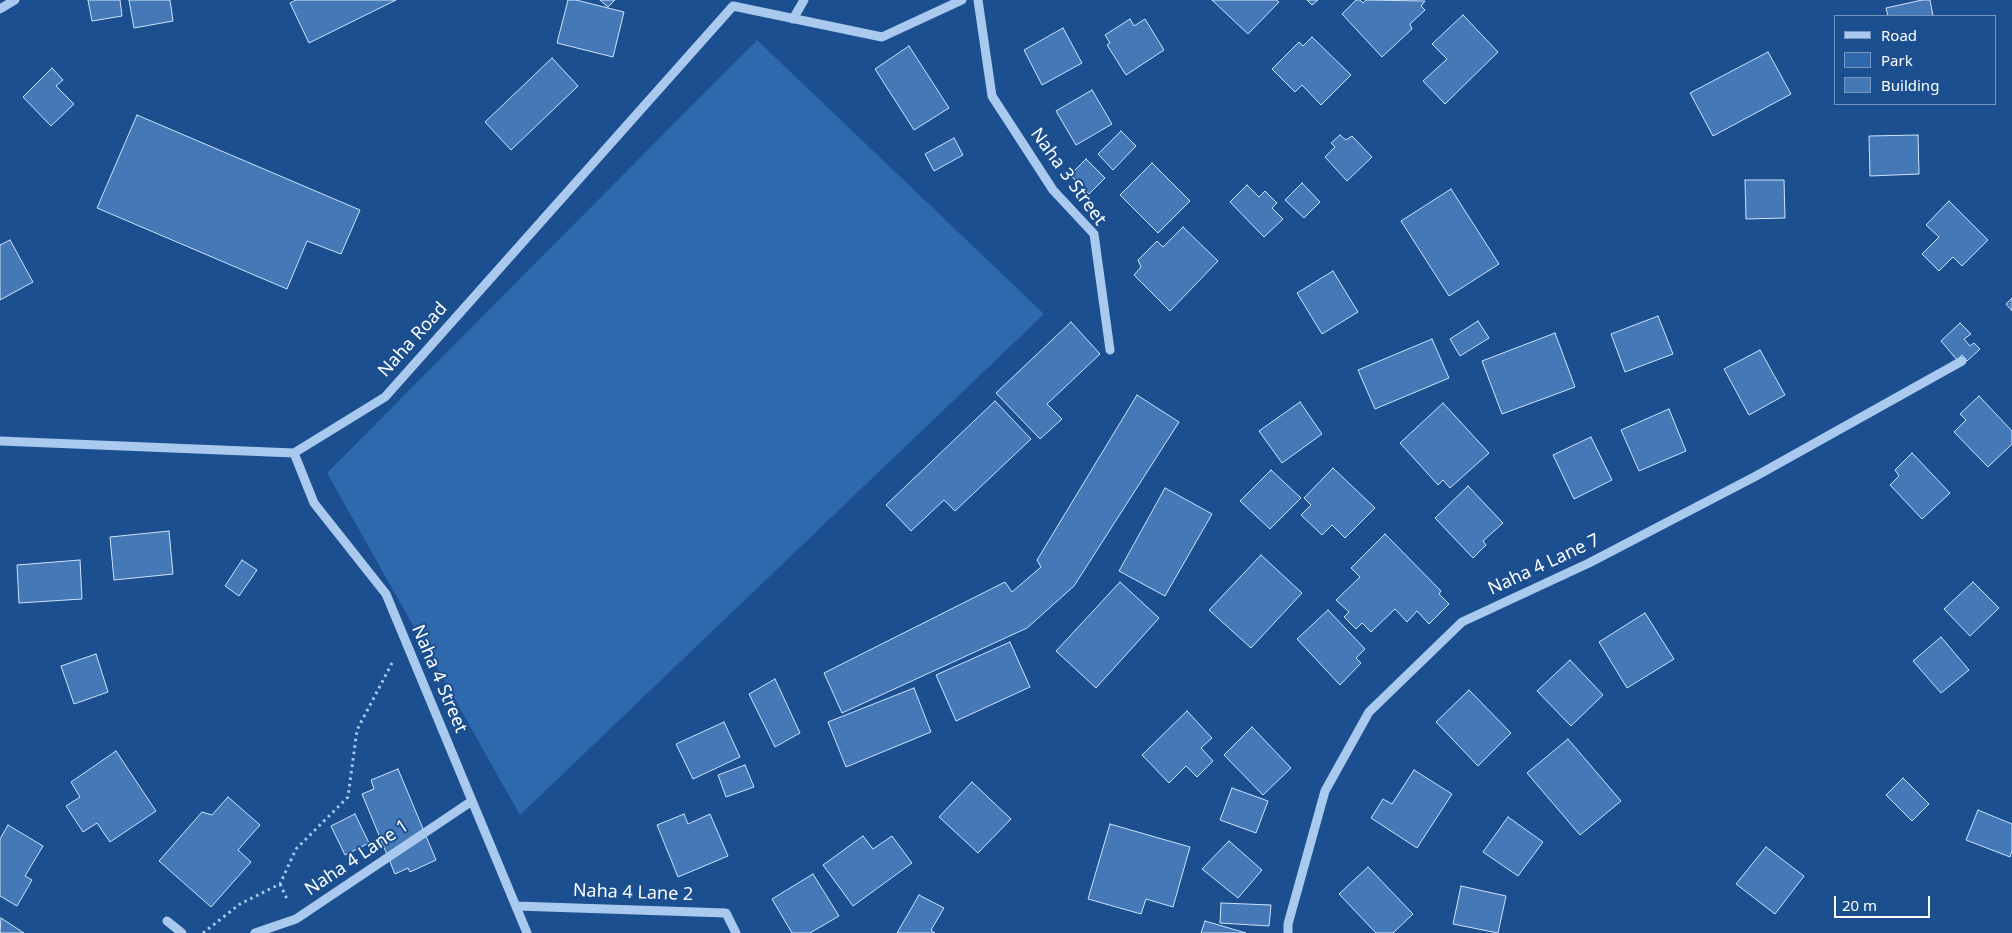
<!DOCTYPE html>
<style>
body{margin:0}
#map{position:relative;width:2012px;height:933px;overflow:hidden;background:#1b4f8f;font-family:"Noto Sans",sans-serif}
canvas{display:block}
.legend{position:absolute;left:1834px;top:15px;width:162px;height:90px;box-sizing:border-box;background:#1b4f8f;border:1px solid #7695bc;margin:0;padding:6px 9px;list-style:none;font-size:15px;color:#fff}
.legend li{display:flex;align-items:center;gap:10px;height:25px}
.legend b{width:25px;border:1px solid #7695bc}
.scale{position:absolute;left:1834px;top:896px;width:96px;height:22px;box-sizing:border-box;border:2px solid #fff;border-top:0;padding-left:6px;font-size:15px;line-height:18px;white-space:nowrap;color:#fff;-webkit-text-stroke:4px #1b4f8f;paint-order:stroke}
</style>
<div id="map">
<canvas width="2012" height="933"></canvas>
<ul class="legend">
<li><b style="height:6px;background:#a9c9ee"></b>Road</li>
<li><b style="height:14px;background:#2e69ad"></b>Park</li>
<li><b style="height:14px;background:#4478b7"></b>Building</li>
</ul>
<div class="scale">20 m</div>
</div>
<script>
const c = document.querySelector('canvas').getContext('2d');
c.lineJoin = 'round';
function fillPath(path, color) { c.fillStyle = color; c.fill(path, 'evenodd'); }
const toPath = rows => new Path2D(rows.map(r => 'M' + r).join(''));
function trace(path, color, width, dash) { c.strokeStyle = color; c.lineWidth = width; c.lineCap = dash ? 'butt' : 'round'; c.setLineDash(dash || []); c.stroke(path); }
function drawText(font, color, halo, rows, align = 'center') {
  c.font = font + ' "Noto Sans",sans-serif'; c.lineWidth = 4; c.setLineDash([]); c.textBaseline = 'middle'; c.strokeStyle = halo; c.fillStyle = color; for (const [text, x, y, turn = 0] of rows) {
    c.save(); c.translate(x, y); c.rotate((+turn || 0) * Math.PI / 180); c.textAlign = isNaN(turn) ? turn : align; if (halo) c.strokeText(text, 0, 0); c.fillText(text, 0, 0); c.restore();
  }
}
const green = toPath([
 [757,40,1044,314,520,815,327,473]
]);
const building = toPath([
 [88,0,120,0,122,16,92,21,88,0],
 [129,0,170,0,173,21,134,28,129,0],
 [296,0,396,0,309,43,290,3,296,0],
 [568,0,576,0,624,12,613,57,557,43,568,0],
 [600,0,615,0,608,7,600,0],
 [1212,0,1276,0,1279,2,1248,34,1212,0],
 [1307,0,1318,0,1312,5,1307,0],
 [1356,0,1360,0,1363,3,1366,0,1425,1,1421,6,1425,10,1410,24,1412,29,1382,57,1342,14,1356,0],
 [1922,0,1930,0,1933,16,1888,16,1886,8,1922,0],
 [1463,15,1498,52,1445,104,1423,81,1447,59,1432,44,1463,15],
 [1130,19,1134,26,1145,19,1164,50,1126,75,1107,45,1110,43,1105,35,1130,19],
 [1063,28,1082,63,1042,85,1024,50,1063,28],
 [1312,37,1351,75,1321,105,1302,85,1295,92,1272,69,1299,42,1303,46,1312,37],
 [909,46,949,108,914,130,875,69,909,46],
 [1768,52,1791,94,1713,136,1690,93,1768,52],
 [552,58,578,86,511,150,485,122,552,58],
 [52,68,63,80,56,86,74,104,51,126,23,97,52,68],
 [1092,90,1112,124,1076,145,1056,111,1092,90],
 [137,115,360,210,341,254,307,241,287,289,97,208,137,115],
 [1121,131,1136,146,1113,170,1098,154,1121,131],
 [1340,135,1346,140,1352,136,1372,157,1347,181,1325,157,1335,147,1331,143,1340,135],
 [1918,135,1919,174,1870,176,1869,136,1918,135],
 [954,138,963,155,934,171,925,154,954,138],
 [1086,159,1105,178,1089,194,1070,175,1086,159],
 [1152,163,1190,201,1158,233,1120,195,1152,163],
 [1745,180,1784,180,1785,218,1746,219,1745,180],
 [1302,183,1320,202,1304,218,1285,200,1302,183],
 [1247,185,1259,197,1265,191,1277,203,1272,208,1283,219,1264,237,1230,202,1247,185],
 [1451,189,1499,264,1449,296,1401,221,1451,189],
 [1949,201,1988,240,1962,266,1953,257,1939,271,1922,254,1939,237,1926,225,1949,201],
 [1183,227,1218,261,1170,311,1134,275,1141,267,1138,260,1157,241,1163,247,1183,227],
 [10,240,33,282,0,300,0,245,10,240],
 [1333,271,1358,312,1322,334,1297,293,1333,271],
 [2012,298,2012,311,2006,304,2012,298],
 [1658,316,1673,354,1625,372,1611,334,1658,316],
 [1478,321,1489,338,1460,356,1450,339,1478,321],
 [1071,322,1100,354,1047,404,1062,419,1040,439,996,393,1071,322],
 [1960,323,1971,334,1964,339,1970,346,1974,343,1980,349,1967,361,1962,355,1957,360,1941,341,1960,323],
 [1555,333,1575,387,1502,414,1482,361,1555,333],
 [1432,339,1449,378,1375,409,1358,370,1432,339],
 [1760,350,1785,395,1749,415,1724,369,1760,350],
 [1137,395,1179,422,1074,586,1027,628,842,713,824,673,1005,582,1012,592,1041,567,1037,560,1137,395],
 [1979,396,2012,431,2012,444,1988,467,1954,432,1966,420,1960,414,1979,396],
 [995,401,1031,439,955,511,944,500,911,531,886,505,995,401],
 [1300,402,1322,434,1282,463,1259,431,1300,402],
 [1443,403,1489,453,1450,488,1443,480,1438,485,1400,443,1443,403],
 [1669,409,1686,451,1639,471,1621,430,1669,409],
 [1591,437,1612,480,1574,499,1553,455,1591,437],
 [1912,453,1950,493,1922,519,1890,485,1899,476,1895,470,1912,453],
 [1333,468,1375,508,1345,538,1332,525,1322,535,1301,515,1311,505,1304,498,1333,468],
 [1271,470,1301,498,1270,529,1240,501,1271,470],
 [1468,486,1503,523,1483,541,1486,545,1473,558,1435,518,1468,486],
 [1165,488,1212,514,1165,596,1119,571,1165,488],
 [169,531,173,574,114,580,110,537,169,531],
 [1385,534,1441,591,1439,594,1449,604,1429,624,1417,611,1407,622,1395,609,1371,632,1362,623,1356,629,1344,617,1349,612,1336,600,1360,577,1351,568,1385,534],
 [1261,555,1302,593,1251,648,1209,610,1261,555],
 [80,560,82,599,19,603,17,565,80,560],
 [242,560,257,570,239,596,225,586,242,560],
 [1120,582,1159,618,1096,688,1056,651,1120,582],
 [1973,582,1999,608,1970,636,1944,609,1973,582],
 [1328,610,1365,649,1356,658,1361,663,1340,685,1297,639,1328,610],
 [1645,613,1674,659,1627,688,1599,642,1645,613],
 [1941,637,1969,670,1941,693,1913,661,1941,637],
 [1010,642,1030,687,956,721,936,675,1010,642],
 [96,654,108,692,74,704,61,666,96,654],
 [1570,660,1603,695,1571,726,1537,691,1570,660],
 [775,679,800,733,775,747,749,694,775,679],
 [914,688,931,732,846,767,828,722,914,688],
 [1469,690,1511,733,1478,766,1436,722,1469,690],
 [1187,711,1212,738,1201,748,1213,761,1197,777,1186,766,1169,783,1142,755,1187,711],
 [724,722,740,757,693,779,676,744,724,722],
 [1252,727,1291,768,1263,795,1224,755,1252,727],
 [1568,739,1621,801,1580,835,1527,773,1568,739],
 [116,751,156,811,110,842,97,823,83,832,66,806,80,797,71,782,116,751],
 [745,765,754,787,726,797,718,775,745,765],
 [398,769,436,860,410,872,408,868,395,874,362,794,374,789,371,780,398,769],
 [1414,770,1452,794,1417,848,1371,818,1383,799,1392,804,1414,770],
 [1903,778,1929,804,1912,821,1886,795,1903,778],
 [972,782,1011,819,978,853,939,817,972,782],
 [1232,788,1268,801,1256,833,1220,820,1232,788],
 [228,797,260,825,238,850,251,862,211,907,159,861,202,812,212,815,228,797],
 [1978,810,2012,824,2012,851,2010,857,1966,840,1978,810],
 [355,814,369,843,345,855,331,826,355,814],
 [684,814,688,824,710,814,728,856,678,877,657,825,684,814],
 [1508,817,1543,842,1518,876,1483,852,1508,817],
 [1110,824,1190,847,1173,907,1146,899,1141,914,1088,899,1110,824],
 [8,825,43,846,25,876,32,880,17,906,0,896,0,839,8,825],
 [863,836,873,849,892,836,912,863,853,906,823,865,863,836],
 [1229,841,1262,870,1238,898,1202,869,1229,841],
 [1766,847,1804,876,1775,914,1736,884,1766,847],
 [1368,867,1413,914,1393,933,1376,933,1339,894,1368,867],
 [813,874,839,916,810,933,792,933,772,899,813,874],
 [1461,886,1506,896,1498,933,1453,924,1461,886],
 [919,895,944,908,931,930,935,933,897,933,919,895],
 [1221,903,1271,905,1269,926,1220,923,1221,903],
 [1,918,24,933,0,933,1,918],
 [1205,921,1246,933,1201,933,1205,921]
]);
const path = toPath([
 [280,884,287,899],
 [203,933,240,904,280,884,296,849,348,797,357,730,392,663]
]);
const minor = toPath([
 [978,0,992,96,1053,190,1094,234,1110,350],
 [733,6,882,37,962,0],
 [0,9,15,0],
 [793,19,804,0],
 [0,441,294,453,385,397,733,6],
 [294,453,314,503,386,594,527,933],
 [516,906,726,913,736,933],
 [167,921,182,933],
 [255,933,296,919,472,801],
 [1288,933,1288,924,1325,791,1369,712,1462,622,1589,563,1756,476,1962,361]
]);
const streetNames = [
 ["Naha 3 Street",1068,177,54],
 ["Naha Road",413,340,-48],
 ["Naha 4 Lane 7",1544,565,-25],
 ["Naha 4 Street",439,679,67],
 ["Naha 4 Lane 1",357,858,-34],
 ["Naha 4 Lane 2",633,893,2]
];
fillPath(green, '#2e69ad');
fillPath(building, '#4478b7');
trace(building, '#cfe3fa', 1);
trace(path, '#a9c9ee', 3, [2.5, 4]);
trace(minor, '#a9c9ee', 9);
drawText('18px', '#fff', '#1b4f8f', streetNames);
</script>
